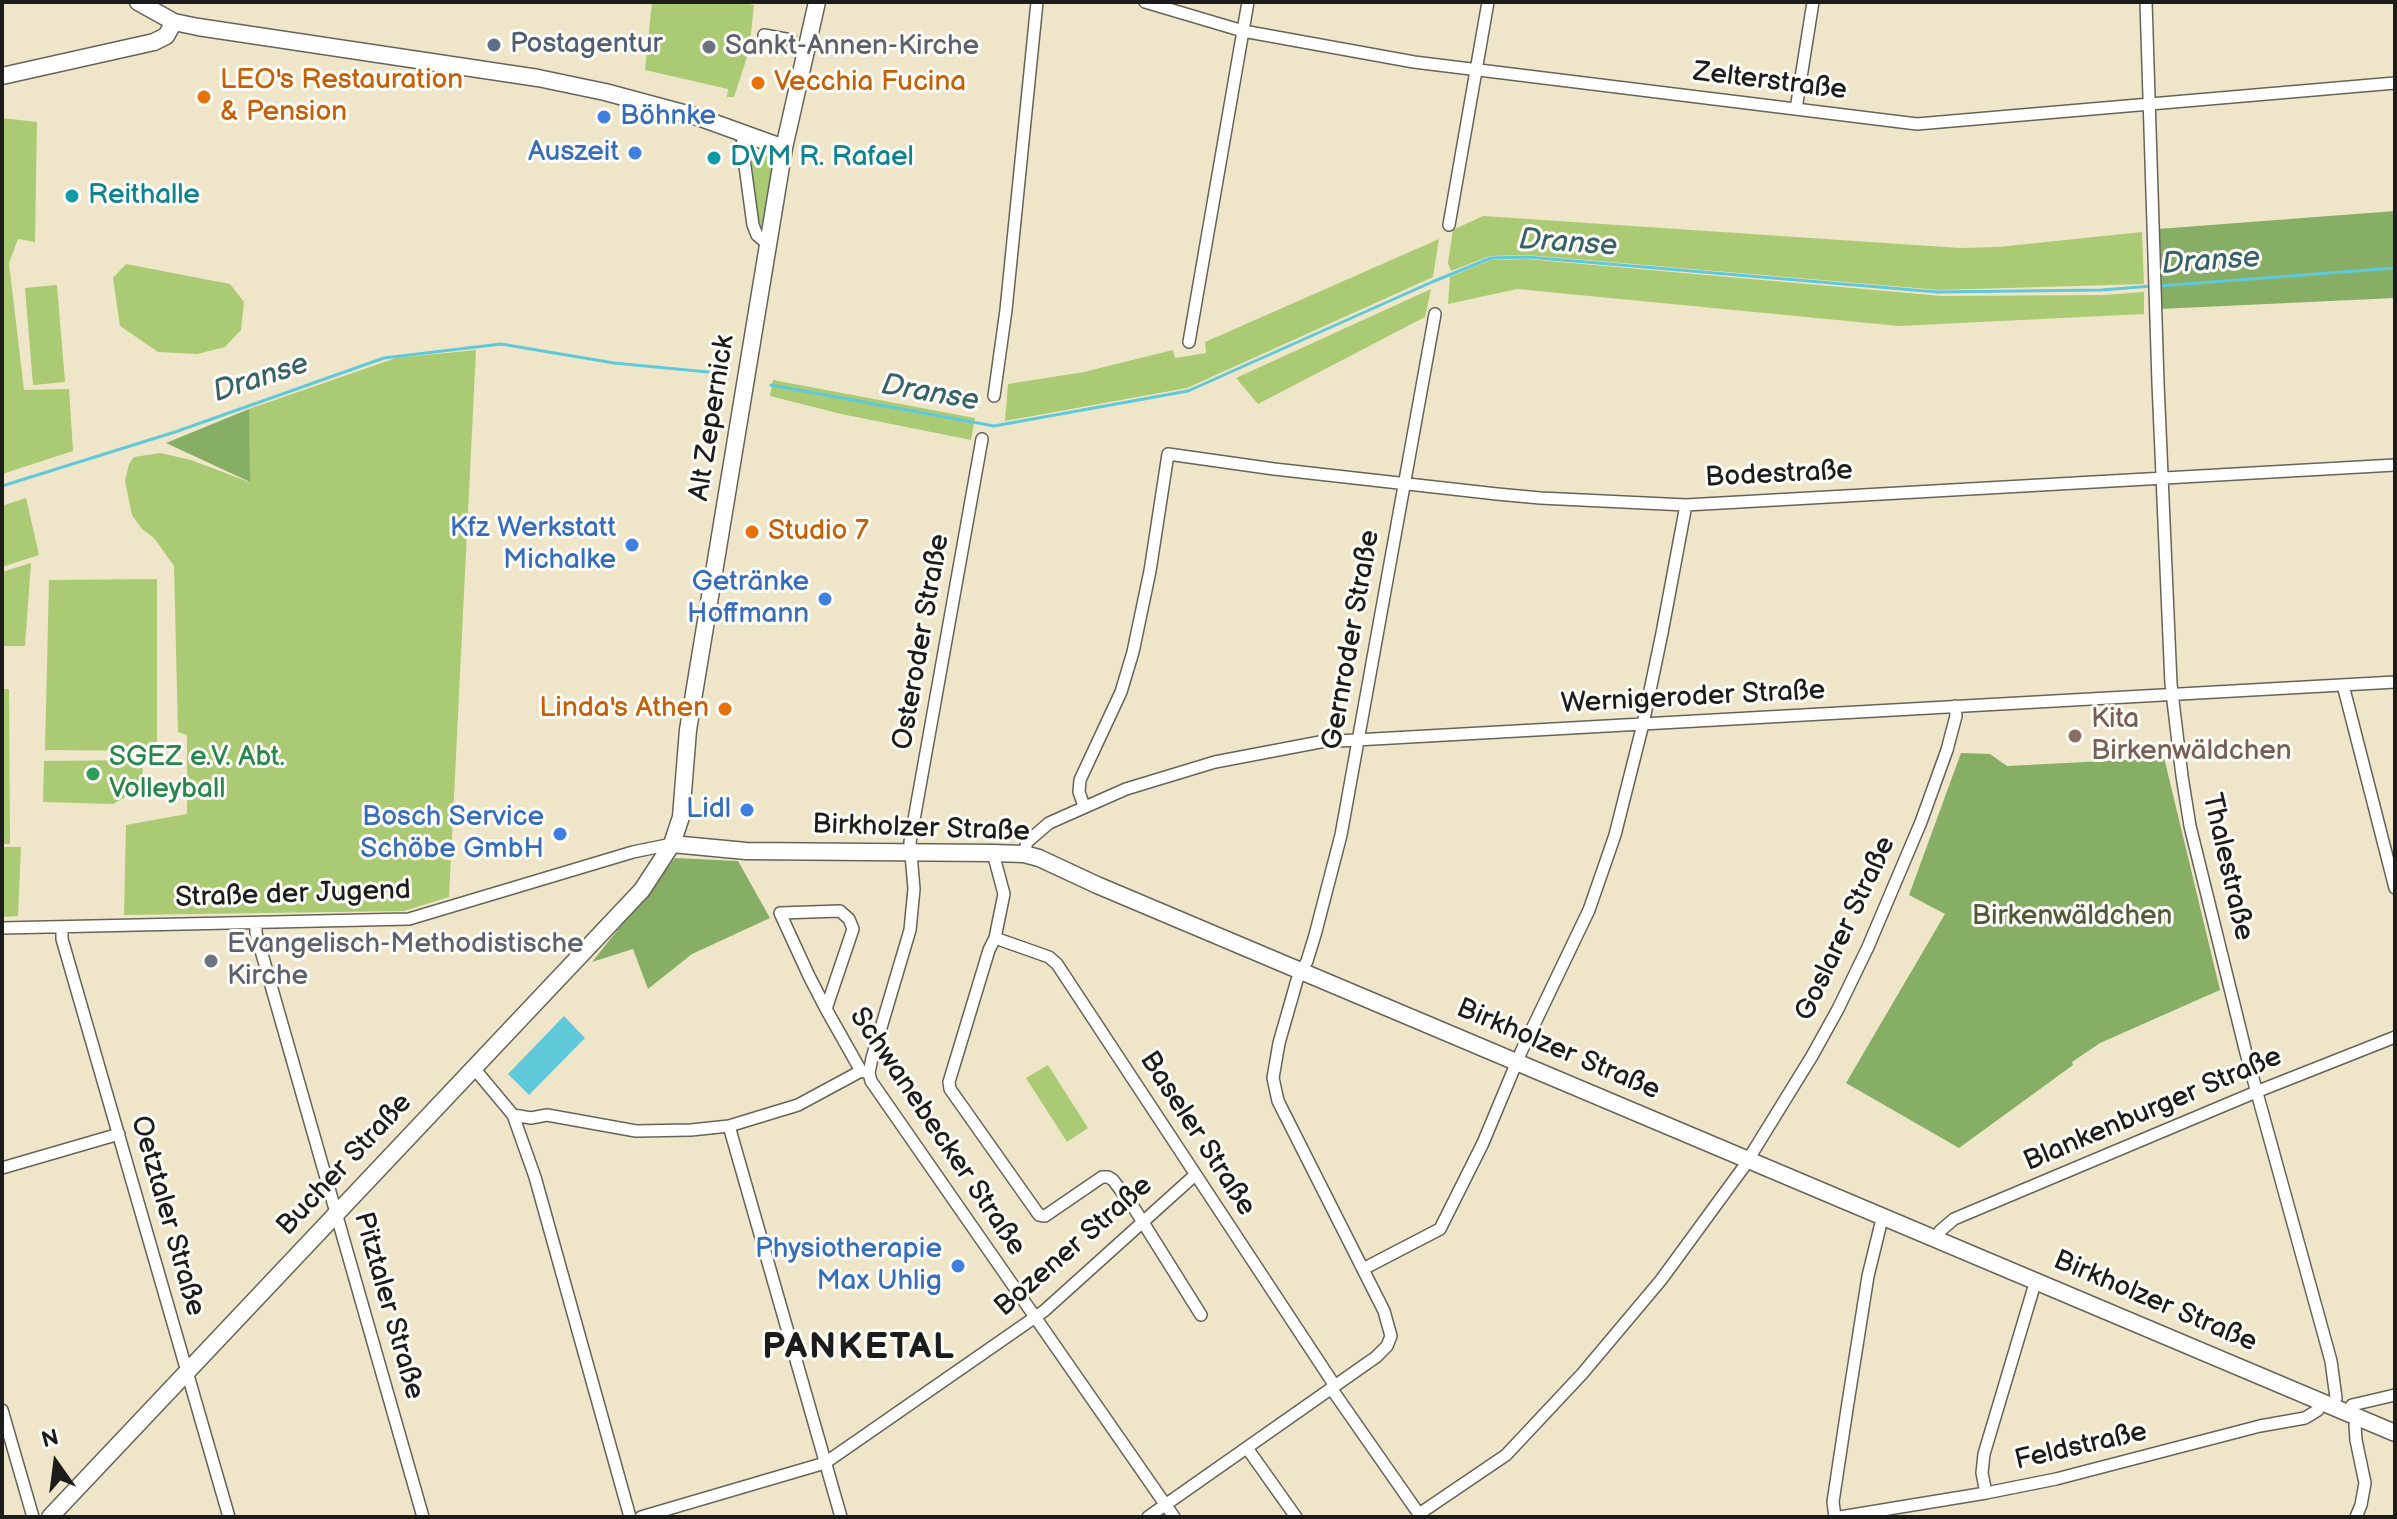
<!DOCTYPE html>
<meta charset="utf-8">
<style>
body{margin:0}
#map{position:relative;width:2397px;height:1519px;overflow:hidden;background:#efe6ca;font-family:"Balsamiq Sans",sans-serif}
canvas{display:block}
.frame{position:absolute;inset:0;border:4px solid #1c1c1c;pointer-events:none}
.north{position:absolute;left:16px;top:1423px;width:80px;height:80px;-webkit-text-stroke:6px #fdfcf7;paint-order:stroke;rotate:346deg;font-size:22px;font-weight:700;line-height:32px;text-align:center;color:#1c1c1c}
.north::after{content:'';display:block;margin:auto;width:28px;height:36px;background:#1c1c1c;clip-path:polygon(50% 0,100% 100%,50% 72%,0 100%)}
</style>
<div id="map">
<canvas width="2397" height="1519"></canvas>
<div class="frame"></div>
<div class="north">N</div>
</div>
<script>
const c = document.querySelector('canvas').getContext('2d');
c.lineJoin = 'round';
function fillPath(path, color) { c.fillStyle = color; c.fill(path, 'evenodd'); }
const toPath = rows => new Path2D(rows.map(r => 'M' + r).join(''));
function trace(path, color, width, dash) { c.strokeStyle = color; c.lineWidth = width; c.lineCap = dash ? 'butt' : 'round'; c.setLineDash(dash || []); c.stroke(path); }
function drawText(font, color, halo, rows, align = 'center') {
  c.font = font + ' "Balsamiq Sans",sans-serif'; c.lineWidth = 6; c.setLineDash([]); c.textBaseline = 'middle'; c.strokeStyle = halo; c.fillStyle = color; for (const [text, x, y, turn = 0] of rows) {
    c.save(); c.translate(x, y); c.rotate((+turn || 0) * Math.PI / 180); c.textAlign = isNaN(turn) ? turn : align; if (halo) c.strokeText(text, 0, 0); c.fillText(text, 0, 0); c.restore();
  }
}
const green = toPath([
 [652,2,737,2,754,5,749,51,734,97,727,97,728,89,645,70],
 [2,118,37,122,35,242,18,239,9,263,24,390,69,389,73,451,2,474],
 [751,147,763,151,773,162,764,232,761,233,753,183],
 [1483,216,1960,248,1998,247,2142,232,2144,284,1939,290,1527,255,1490,256,1451,271,1448,263,1453,230],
 [1439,239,1433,277,1187,388,1005,421,1008,384,1084,372,1173,350,1175,358,1206,353,1205,342],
 [1526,259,1942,296,2104,295,2144,292,2144,314,1899,326,1517,289,1448,304,1450,277,1491,260],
 [126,264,230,284,244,302,241,330,225,347,197,354,158,352,120,326,113,278],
 [57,285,65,382,33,385,25,288],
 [1431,289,1425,317,1258,404,1236,378],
 [476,350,449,897,404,911,124,915,126,825,187,814,187,735,178,732,174,566,154,538,142,529,132,515,125,481,129,464,134,457,160,453,191,460,249,482,249,409,396,358],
 [773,380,975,418,971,440,841,414,770,396],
 [26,498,39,555,2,567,2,506],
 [31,563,25,646,2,646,2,572],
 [157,579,157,751,45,750,49,580],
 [2,689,9,689,10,844,2,844],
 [143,760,142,787,113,804,43,802,44,761],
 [2,847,21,847,18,916,2,917],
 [1048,1065,1088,1128,1067,1142,1026,1078]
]);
const forest = toPath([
 [2395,211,2395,298,2160,309,2158,229],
 [249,409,250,482,166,443],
 [2161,745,2220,990,2100,1043,2072,1062,2073,1065,1959,1148,1846,1083,1945,914,1909,895,1961,753,1990,754,2007,766,2144,759,2144,746],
 [675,858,738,861,770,918,692,954,648,989,633,949,592,962]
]);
const water = toPath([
 [564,1016,585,1038,529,1095,508,1074]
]);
const stream = toPath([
 [2159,286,2395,268],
 [771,385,994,426,1188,391,1432,282,1491,258,1527,257,1937,292,2102,290,2152,286],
 [2,486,175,432,384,358,501,344,614,363,729,374]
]);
const street = toPath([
 [1145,2,1243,31,1414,62,1917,124,2395,83],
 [2146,2,2158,383,2171,684,2182,776,2190,826,2246,1053,2331,1361,2336,1398,2333,1406],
 [764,35,791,40],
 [1796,109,1813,2],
 [745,135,742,144,753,225,757,235,769,245],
 [1449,225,1488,2],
 [1189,342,1248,2],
 [994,396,1006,310,1037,2],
 [982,439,910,842,914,889,910,930,872,1058,869,1073,871,1081,1174,1517],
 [2343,685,2395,888],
 [1084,806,1079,792,1080,780,1121,692,1133,652,1150,571,1168,454,1274,469,1497,494,1540,498,1686,505,2395,465],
 [993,853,1004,894,995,938,989,950,949,1082,950,1089,1039,1215,1045,1216,1102,1177,1108,1177,1113,1180,1134,1208,1201,1315],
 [1024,854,1027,842,1049,823,1126,789,1215,762,1320,742,2395,682],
 [256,923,256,933,423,1517],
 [62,927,62,939,229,1517],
 [2,928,409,919,633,852,672,844],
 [995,938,1049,957,1057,964,1335,1386],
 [826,1009,853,929,849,919,840,911,780,913,809,976,826,1009,861,1071,865,1072],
 [473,1067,513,1115,531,1118,547,1115,636,1131,691,1130,729,1126,798,1105,861,1071],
 [513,1115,535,1177,630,1517],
 [729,1126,841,1517],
 [2,1168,119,1134],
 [1937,1238,1940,1231,1954,1219,2256,1092,2395,1037],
 [1363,1269,1440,1229,1483,1143,1521,1052,1589,910,1615,835,1643,724,1662,633,1686,505],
 [1331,1388,1421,1517],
 [2,1410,33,1517],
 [2348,1413,2352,1405,2395,1395],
 [1247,1448,1296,1517],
 [1986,1493,1982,1473,1984,1454,2036,1280],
 [1419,1514,1506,1455,1582,1374,1661,1280,1743,1168,1812,1056,1838,1009,1868,947,1921,822,1947,750,1956,716,1955,706],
 [641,1517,825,1463,1044,1311,1195,1175],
 [1148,1517,1376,1357,1387,1346,1391,1336,1384,1311,1278,1101,1273,1078,1279,1043,1297,980,1307,961,1315,935,1341,835,1435,314],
 [1835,1517,1833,1502,1847,1409,1868,1276,1883,1215],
 [1840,1517,1986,1493,2056,1479,2260,1426,2305,1418,2318,1410,2322,1401],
 [2356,1517,2361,1505,2365,1483,2356,1440,2355,1425,2359,1417]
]);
const secondary = toPath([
 [138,2,174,22,198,27,538,78,605,92,698,117,784,148],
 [2,76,154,42,166,36,174,22],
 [672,844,746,851,993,853,1024,854,1039,858,1097,885,2395,1433],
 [50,1517,642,890,672,844,681,817,688,730,784,148,817,2]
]);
const markers = [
 [494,45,8,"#5c6f8a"],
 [709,47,8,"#6b7280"],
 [758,83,8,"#e8710a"],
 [204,97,8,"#e8710a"],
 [604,117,8,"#3f7fe0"],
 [635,153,8,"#3f7fe0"],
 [714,158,8,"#0f9aa8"],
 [72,196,8,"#0f9aa8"],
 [752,532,8,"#e8710a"],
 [632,545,8,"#3f7fe0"],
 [825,599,8,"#3f7fe0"],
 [725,709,8,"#e8710a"],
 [2075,736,8,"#8d6e63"],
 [93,774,8,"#2e9e5b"],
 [747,810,8,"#3f7fe0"],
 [560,834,8,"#3f7fe0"],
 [211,961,8,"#6b7280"],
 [958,1266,8,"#3f7fe0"]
];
const serviceNames = [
 ["Postagentur",510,45]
];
const worshipNames = [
 ["Sankt-Annen-Kirche",725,47],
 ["Evangelisch-Methodistische",227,945],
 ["Kirche",227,977]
];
const foodNames = [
 ["LEO's Restauration",220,81],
 ["& Pension",220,113],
 ["Vecchia Fucina",774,83],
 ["Studio 7",768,532],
 ["Linda's Athen",709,709,"right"]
];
const streetNames = [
 ["Zelterstraße",1770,82,7],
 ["Alt Zepernick",713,418,-81],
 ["Bodestraße",1779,475,-3],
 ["Gernroder Straße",1352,640,-80],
 ["Osteroder Straße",922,642,-80],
 ["Wernigeroder Straße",1693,698,-3],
 ["Birkholzer Straße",921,829,2],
 ["Thalestraße",2227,867,77],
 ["Straße der Jugend",293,895,-2],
 ["Goslarer Straße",1846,929,-65],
 ["Birkholzer Straße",1558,1050,23],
 ["Blankenburger Straße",2153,1110,-23],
 ["Schwanebecker Straße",937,1132,56],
 ["Baseler Straße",1197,1134,57],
 ["Bucher Straße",345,1165,-47],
 ["Oetztaler Straße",167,1216,74],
 ["Bozener Straße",1074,1247,-41],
 ["Birkholzer Straße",2155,1302,23],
 ["Pitztaler Straße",388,1306,74],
 ["Feldstraße",2081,1447,-13]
];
const shopNames = [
 ["Böhnke",620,117,"left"],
 ["Auszeit",619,153],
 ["Kfz Werkstatt",616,529],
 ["Michalke",616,561],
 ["Getränke",809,583],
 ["Hoffmann",809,615],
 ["Lidl",731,810],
 ["Bosch Service",544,818],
 ["Schöbe GmbH",544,850],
 ["Physiotherapie",942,1250],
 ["Max Uhlig",942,1282]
];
const cultureNames = [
 ["DVM R. Rafael",730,158],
 ["Reithalle",88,196]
];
const educationNames = [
 ["Kita",2091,720],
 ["Birkenwäldchen",2091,752]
];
const leisureNames = [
 ["SGEZ e.V. Abt.",109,758],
 ["Volleyball",109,790]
];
const parkNames = [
 ["Birkenwäldchen",2072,917]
];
const waterNames = [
 ["Dranse",1568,244,4],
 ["Dranse",2211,262,-4],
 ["Dranse",261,379,-18],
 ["Dranse",930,394,10]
];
const districtNames = [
 ["PANKETAL",859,1349]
];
fillPath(green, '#aaca73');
fillPath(forest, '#87ae65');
fillPath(water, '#5fc9da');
trace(stream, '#5fc9da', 3);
trace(street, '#666359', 14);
trace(secondary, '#666359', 19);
trace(street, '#fff', 11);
trace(secondary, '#fff', 16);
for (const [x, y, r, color] of markers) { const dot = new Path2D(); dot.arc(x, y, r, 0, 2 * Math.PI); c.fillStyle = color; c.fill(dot); trace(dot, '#fdfcf7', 3); }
drawText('28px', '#4e5e75', '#fdfcf7', serviceNames, 'left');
drawText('28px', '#5b616d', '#fdfcf7', worshipNames, 'left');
drawText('28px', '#c56008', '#fdfcf7', foodNames, 'left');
drawText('28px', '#1c1c1c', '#fdfcf7', streetNames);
drawText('28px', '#366cbe', '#fdfcf7', shopNames, 'right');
drawText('28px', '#0d838f', '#fdfcf7', cultureNames, 'left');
drawText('28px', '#785e54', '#fdfcf7', educationNames, 'left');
drawText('28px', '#27864d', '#fdfcf7', leisureNames, 'left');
drawText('28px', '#4e593a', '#fdfcf7', parkNames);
drawText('italic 30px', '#376168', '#fdfcf7', waterNames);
c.letterSpacing = '2px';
drawText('bold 36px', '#1c1c1c', '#fdfcf7', districtNames);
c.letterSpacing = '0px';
</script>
